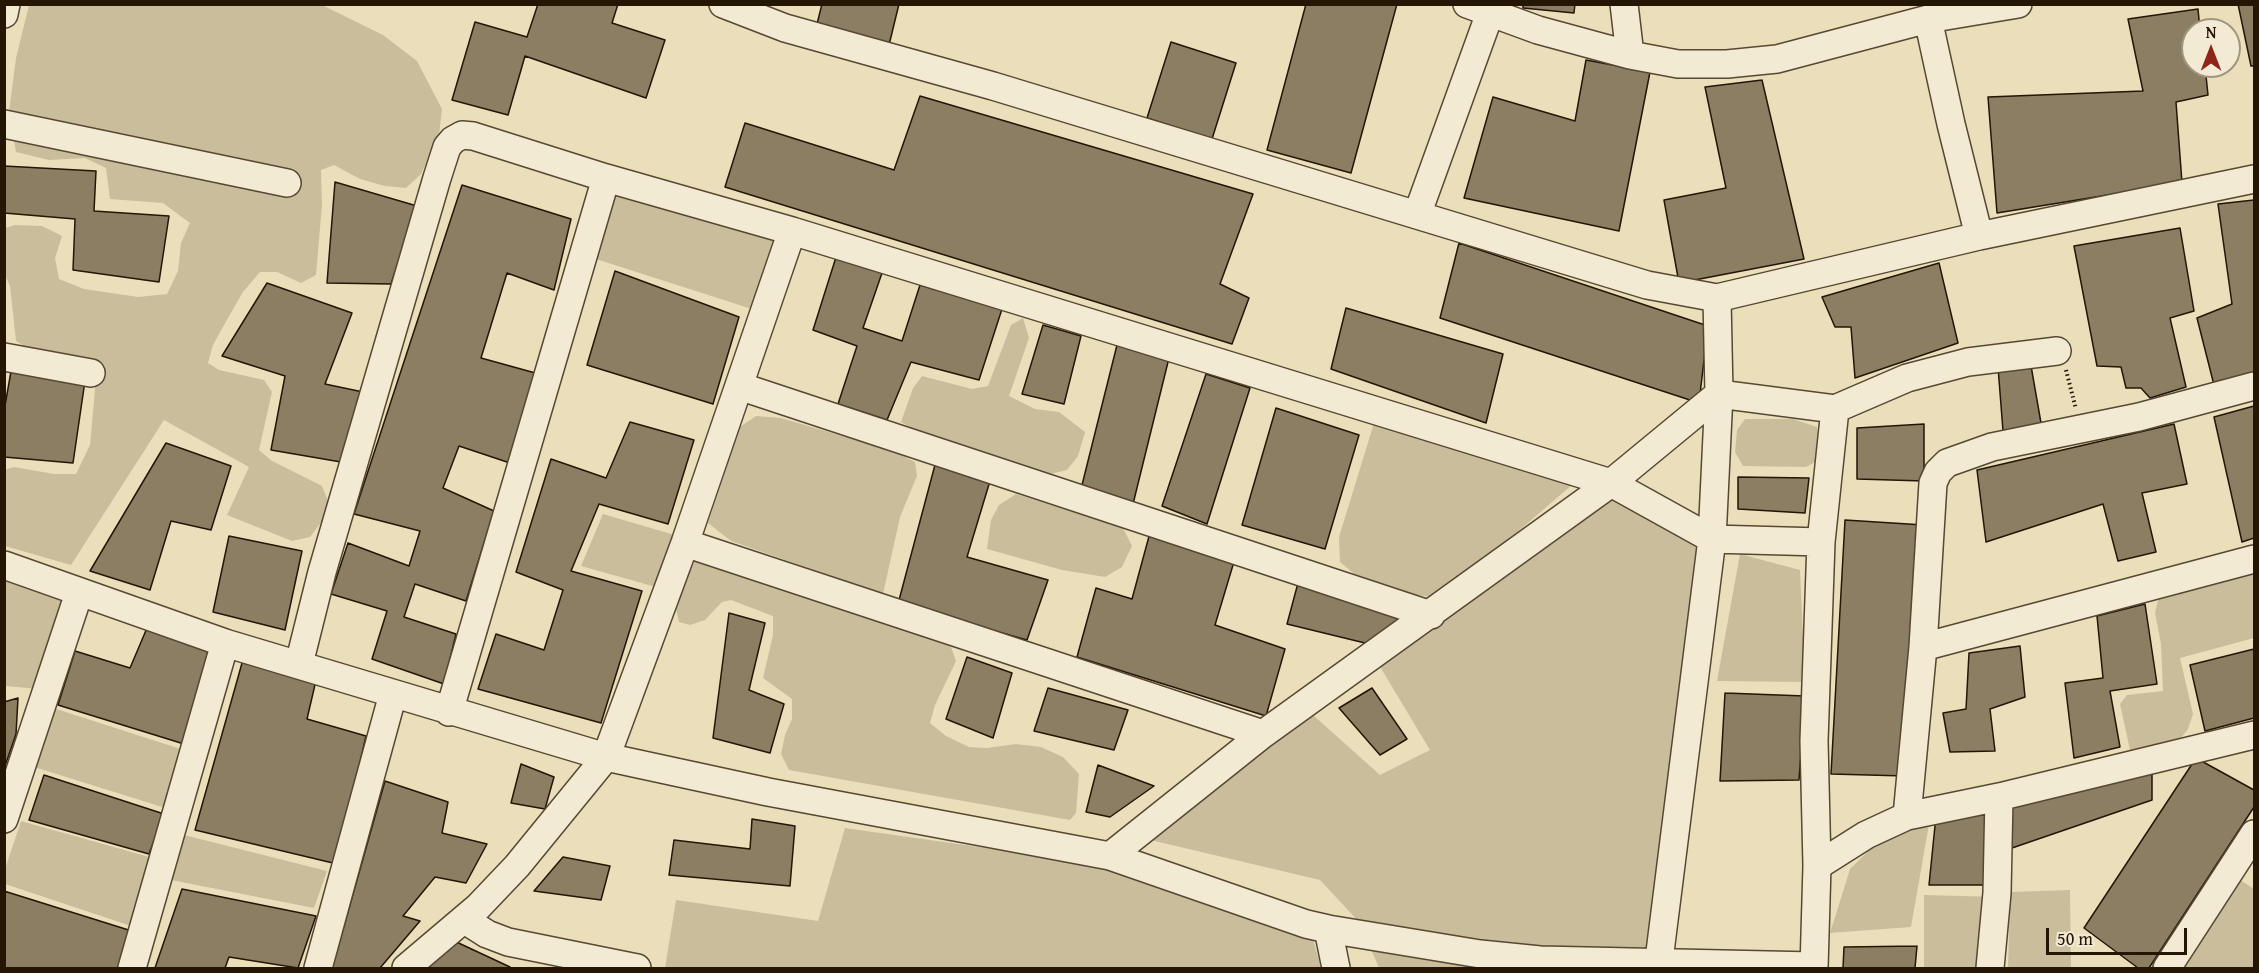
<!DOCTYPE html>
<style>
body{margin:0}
#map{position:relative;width:2259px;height:973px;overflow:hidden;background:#ebdfbb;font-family:"Gentium Book Plus",serif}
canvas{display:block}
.frame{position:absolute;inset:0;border:6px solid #241504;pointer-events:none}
.north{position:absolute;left:2181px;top:18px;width:60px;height:60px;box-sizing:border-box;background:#f2ead3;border:2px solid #a09580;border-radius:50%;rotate:0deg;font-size:16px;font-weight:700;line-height:24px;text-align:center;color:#241504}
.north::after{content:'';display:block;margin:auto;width:21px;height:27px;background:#8f2418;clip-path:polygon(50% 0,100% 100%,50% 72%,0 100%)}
.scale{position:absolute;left:2046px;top:928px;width:141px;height:27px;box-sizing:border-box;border:3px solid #241504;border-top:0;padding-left:8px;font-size:18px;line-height:21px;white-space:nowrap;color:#241504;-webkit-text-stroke:4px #f2ead3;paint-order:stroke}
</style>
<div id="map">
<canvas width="2259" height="973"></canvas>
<div class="frame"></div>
<div class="north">N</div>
<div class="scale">50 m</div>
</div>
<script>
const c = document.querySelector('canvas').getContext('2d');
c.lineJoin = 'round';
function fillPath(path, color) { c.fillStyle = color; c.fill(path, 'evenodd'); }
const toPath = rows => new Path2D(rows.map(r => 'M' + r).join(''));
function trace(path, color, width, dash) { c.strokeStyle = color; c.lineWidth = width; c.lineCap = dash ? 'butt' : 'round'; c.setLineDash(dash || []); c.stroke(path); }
const green = toPath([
 [29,5,322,5,383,35,417,61,442,109,439,135,421,174,406,188,385,186,360,179,334,165,321,170,322,205,316,275,301,283,277,272,260,272,243,292,224,325,213,345,208,363,219,370,264,380,272,392,259,450,272,461,322,486,328,501,323,520,310,537,292,541,227,515,249,467,164,420,71,565,5,546,4,470,14,467,54,474,76,474,90,445,96,379,39,355,16,341,10,286,5,275,5,228,15,225,42,226,62,236,55,258,59,279,84,289,138,297,167,294,178,271,181,243,190,223,163,203,110,199,106,168,85,158,49,160,16,152,9,112,16,58],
 [612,186,783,236,758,311,596,259],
 [1023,318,1029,338,1009,396,1035,409,1059,412,1085,432,1078,456,1067,470,1046,475,923,435,901,422,913,388,922,376,972,389,988,386,1011,325],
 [756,416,781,418,893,451,915,462,917,476,900,517,883,594,731,541,708,523,740,427],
 [1745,419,1793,419,1817,427,1819,442,1817,461,1806,467,1743,466,1735,452,1737,430],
 [1374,423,1573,484,1479,565,1434,597,1408,594,1359,578,1340,562,1339,537],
 [1602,488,1707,535,1655,968,1379,968,1360,923,1320,880,1142,838,1313,715,1380,775,1430,750,1379,665],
 [1016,494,1123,528,1132,546,1122,567,1105,577,1062,570,987,549,991,520,999,505],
 [603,514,678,536,663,589,581,566],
 [1740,554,1800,570,1805,682,1717,681],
 [696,559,927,635,951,647,956,661,935,705,930,723,946,736,969,747,987,748,1016,744,1041,747,1063,757,1079,774,1076,813,1070,820,789,770,781,754,785,735,792,719,792,699,763,678,773,635,773,616,731,600,722,602,705,620,690,625,679,622,676,609,679,593],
 [2254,567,2254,638,2180,658,2193,714,2188,729,2180,739,2147,748,2130,750,2120,704,2127,695,2163,691,2161,644,2155,613,2158,600,2168,590],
 [5,571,72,586,39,689,5,686],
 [47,706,190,752,172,810,34,767],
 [1931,813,1911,927,1830,933,1850,869,1891,829],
 [21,821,160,860,140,929,5,884,5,869],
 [845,828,1127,868,1310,928,1321,968,665,968,676,900,818,921],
 [184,835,327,871,314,908,171,880],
 [2236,877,2254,889,2254,968,2180,968],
 [2070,890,2071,968,2008,968,2010,892],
 [1924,895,1999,897,1997,968,1924,968]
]);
const building = toPath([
 [538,4,618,4,612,23,665,40,646,98,525,56,508,115,452,100,475,22,527,37,538,4],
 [822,4,899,4,889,45,816,28,822,4],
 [1306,4,1397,4,1351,173,1267,150,1306,4],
 [1523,4,1575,4,1574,13,1523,8,1523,4],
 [2238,4,2254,4,2254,66,2251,66,2238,4],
 [2198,9,2200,30,2193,30,2193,66,2205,66,2208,95,2176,102,2182,183,1997,213,1988,97,2143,91,2128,19,2198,9],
 [1171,42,1236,63,1212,139,1147,118,1171,42],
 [1586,60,1650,72,1619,231,1464,198,1493,97,1575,121,1586,60],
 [1762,80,1804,259,1679,283,1664,200,1726,188,1705,87,1762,80],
 [920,96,1253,194,1220,284,1249,298,1232,344,725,187,745,123,894,170,920,96],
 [4,166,96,171,94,211,169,216,159,282,73,270,75,219,4,213,4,166],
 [335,182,417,206,391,284,327,283,335,182],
 [462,185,571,219,554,290,507,273,481,358,539,374,513,464,459,446,443,488,494,511,466,601,415,584,404,617,456,634,444,684,372,659,387,611,331,594,348,543,409,566,420,531,354,514,462,185],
 [2254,200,2254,373,2214,385,2197,318,2232,304,2218,204,2254,200],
 [2180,228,2194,311,2170,318,2186,387,2150,398,2141,388,2126,388,2121,367,2097,366,2074,246,2180,228],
 [1459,243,1708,326,1699,403,1440,318,1459,243],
 [837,254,882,273,863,328,902,341,920,285,1002,309,979,380,911,362,887,420,838,404,857,346,813,330,837,254],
 [1939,263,1958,343,1855,378,1851,327,1835,327,1822,297,1939,263],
 [615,271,739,317,713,404,587,365,615,271],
 [267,283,352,313,325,384,363,392,341,462,271,450,285,376,222,356,267,283],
 [1346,308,1503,354,1486,423,1331,369,1346,308],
 [1043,325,1081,336,1064,404,1022,394,1043,325],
 [1117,345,1169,358,1133,504,1082,485,1117,345],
 [2030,360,2041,423,2003,431,1998,367,2030,360],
 [12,366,86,374,73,463,4,457,4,411,12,366],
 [1206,374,1250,388,1207,524,1162,506,1206,374],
 [2254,406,2254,538,2242,542,2214,417,2254,406],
 [1276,408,1359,435,1325,549,1242,525,1276,408],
 [630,422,694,440,668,524,599,504,571,571,642,591,601,723,478,689,496,634,544,650,563,590,516,572,551,459,606,478,630,422],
 [1924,424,1924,481,1857,479,1857,428,1924,424],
 [2174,424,2187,484,2142,493,2156,552,2118,561,2103,504,1986,542,1977,470,2174,424],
 [166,443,231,466,211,530,171,521,150,590,90,571,166,443],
 [936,461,990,481,967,557,1048,580,1027,640,898,604,936,461],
 [1738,477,1809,478,1805,513,1738,509,1738,477],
 [1845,520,1924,525,1905,776,1831,774,1845,520],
 [1151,529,1236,555,1215,625,1285,649,1266,716,1077,657,1096,588,1132,599,1151,529],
 [229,536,302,551,285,630,213,612,229,536],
 [1298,583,1406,620,1369,644,1287,624,1298,583],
 [2145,604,2157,684,2110,691,2120,747,2074,758,2065,683,2103,678,2097,616,2145,604],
 [729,613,765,623,749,690,784,704,770,753,713,738,729,613],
 [147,628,209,648,184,744,58,705,75,651,130,668,147,628],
 [2020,646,2025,697,1990,709,1995,751,1950,752,1943,713,1966,709,1969,653,2020,646],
 [2254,649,2254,718,2205,731,2190,665,2254,649],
 [244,656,317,676,307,719,366,736,337,864,195,830,244,656],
 [967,657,1012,673,993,738,946,719,967,657],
 [1048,688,1128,710,1114,750,1034,731,1048,688],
 [1372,688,1407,739,1380,755,1339,708,1372,688],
 [1725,693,1805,696,1799,780,1720,781,1725,693],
 [18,698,16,734,4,769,4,702,18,698],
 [2196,758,2254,790,2254,807,2149,968,2138,968,2084,928,2196,758],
 [521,764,554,777,545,809,511,803,521,764],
 [2152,764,2152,800,2012,848,2009,797,2152,764],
 [1098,765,1154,786,1110,817,1086,812,1098,765],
 [44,775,164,814,149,854,29,820,44,775],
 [385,781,448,802,442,833,487,844,466,883,435,877,403,916,420,921,380,968,332,968,385,781],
 [1990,815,1990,885,1929,885,1936,816,1990,815],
 [752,819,795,826,790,886,669,875,674,840,750,849,752,819],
 [563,857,610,866,601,900,534,891,563,857],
 [182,889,316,916,298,968,229,957,225,968,155,968,182,889],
 [4,891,135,932,124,968,4,968,4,891],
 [450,939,510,967,510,968,423,968,450,939],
 [1917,946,1915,968,1843,968,1844,947,1917,946]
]);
const path = toPath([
 [2066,370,2076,409]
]);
const minor = toPath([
 [723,4,785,28,993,86,1647,285,1717,298,1979,236,2254,179],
 [1467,4,1538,30,1630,55,1678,64,1727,64,1777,59,1928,19,2018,4],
 [1624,4,1630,55],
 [4,14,6,4],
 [1928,19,1951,124,1979,236],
 [4,124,287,183],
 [1417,215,1490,13],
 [4,357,91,373],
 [739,386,1431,615],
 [685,543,1263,734],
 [4,565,225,643,606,757,685,543,792,231,1611,483,1712,539,1821,542],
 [1923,647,2254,559],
 [299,664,322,572,437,178,447,147,453,140,462,135,473,136,606,178,792,231],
 [449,712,606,178],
 [1907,816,1923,647,1933,483,1938,472,1947,463,1992,447,2139,417,2254,386],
 [4,819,79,593],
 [1110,856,1263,734,1611,483,1719,394,1835,409],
 [1817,866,1866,835,1907,816,1999,797,2254,735],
 [465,920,487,934,508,942,637,968],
 [1328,929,1336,968],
 [132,968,225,643],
 [318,968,393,694],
 [406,968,478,907,517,866,606,757,768,792,1110,856,1306,924,1328,929,1480,954,1540,960,1814,966],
 [1658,968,1712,539,1719,394,1717,298],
 [1814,968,1817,866,1814,741,1821,542,1835,409,1907,378,1968,362,2057,351],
 [1990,968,1997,893,1999,797],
 [2167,968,2254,834]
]);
fillPath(green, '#c9bd9c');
fillPath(building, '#8b7e63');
trace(building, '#241504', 1.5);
trace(minor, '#564832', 30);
trace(path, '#241504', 4, [1.5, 3]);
trace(minor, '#f2ead3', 27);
</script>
